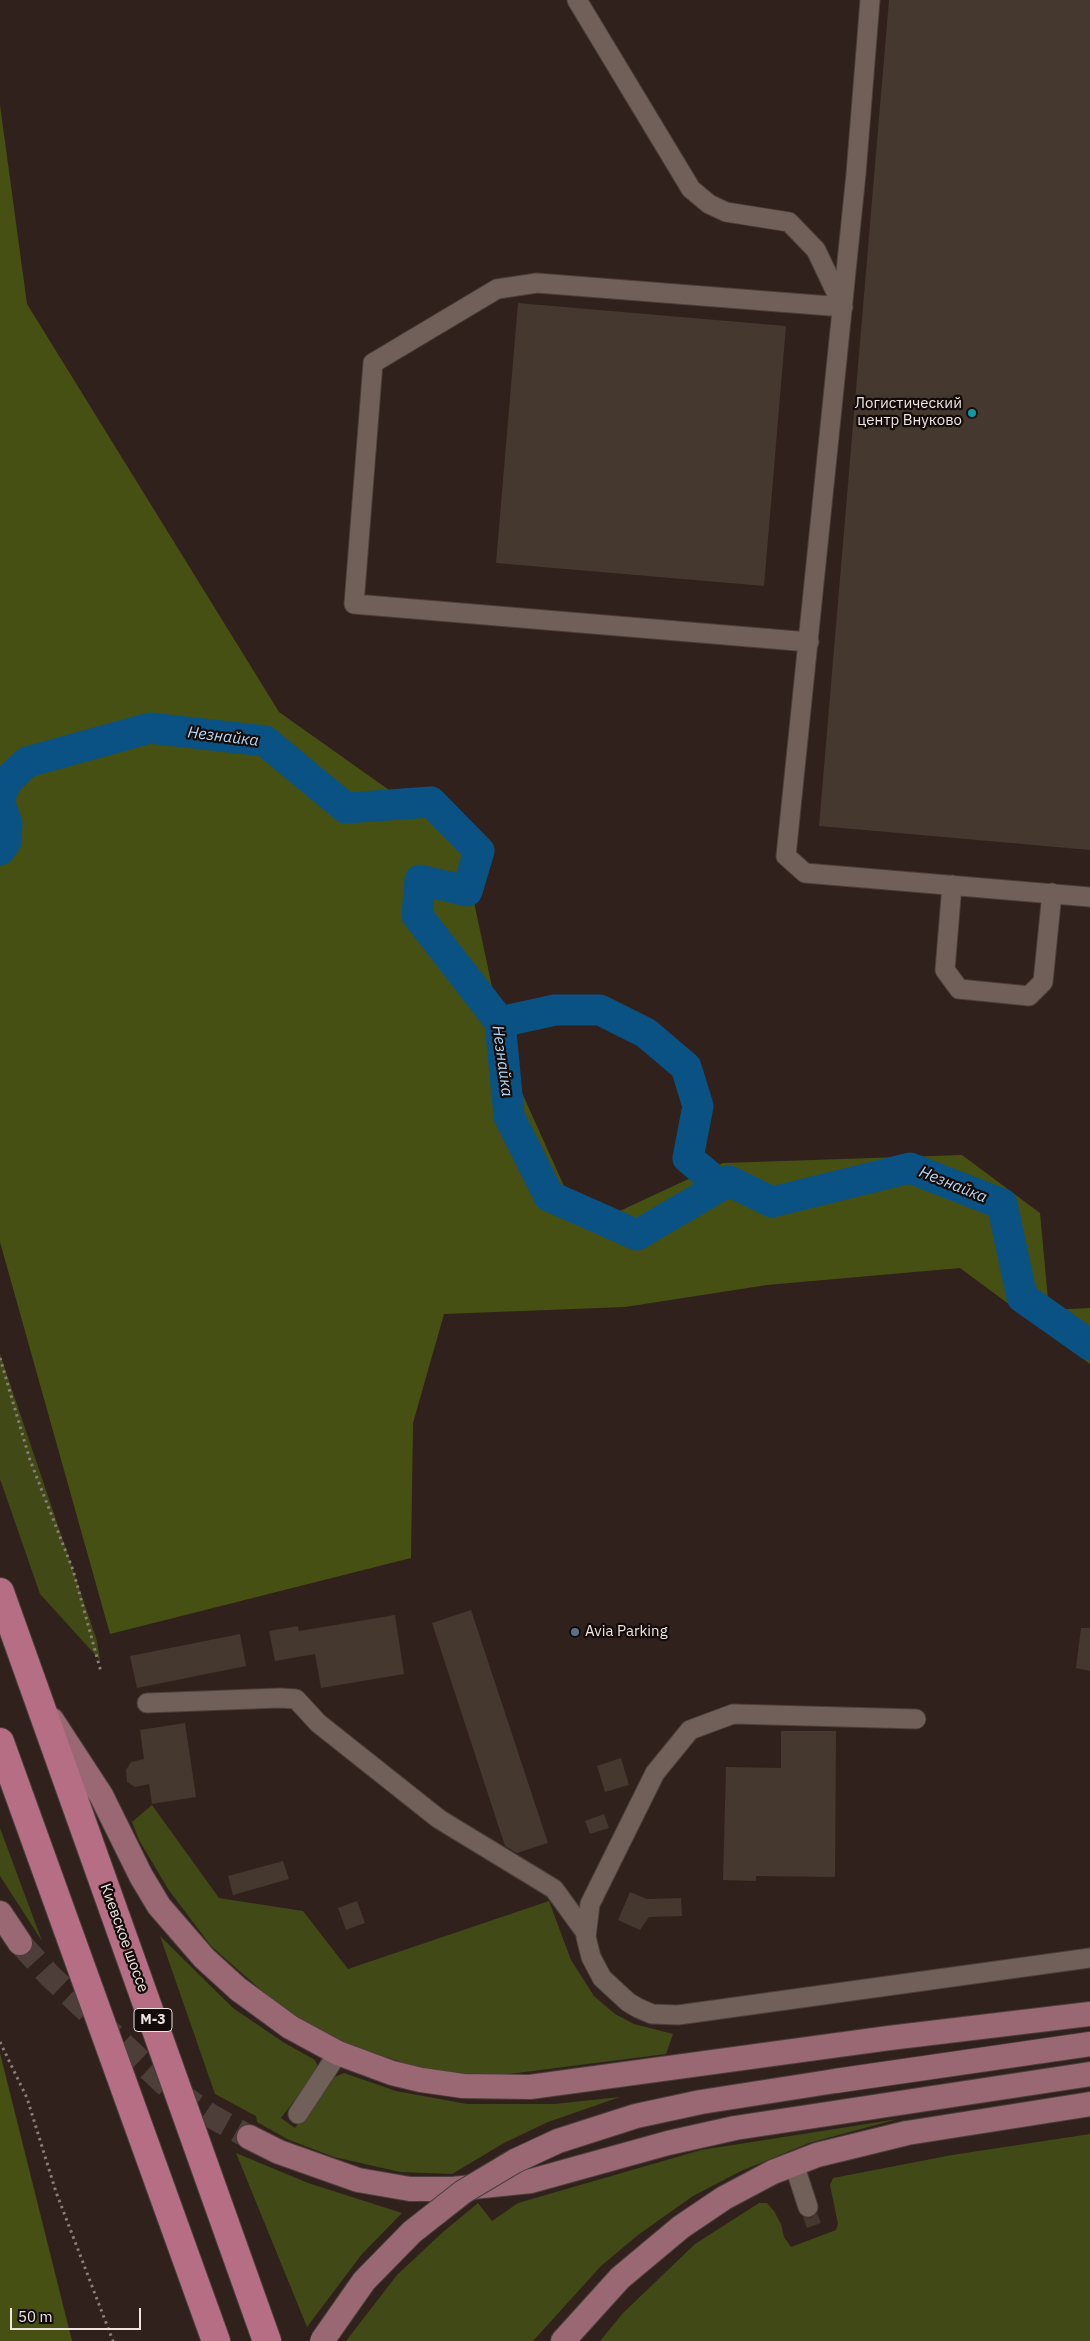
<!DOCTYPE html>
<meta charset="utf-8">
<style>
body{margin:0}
#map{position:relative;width:1090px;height:2341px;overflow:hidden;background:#30211c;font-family:"IBM Plex Sans",sans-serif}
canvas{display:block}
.scale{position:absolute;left:10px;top:2308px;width:131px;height:22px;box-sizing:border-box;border:2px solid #efe5e1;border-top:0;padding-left:6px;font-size:15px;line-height:18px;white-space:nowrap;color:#efe5e1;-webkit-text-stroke:4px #130c0a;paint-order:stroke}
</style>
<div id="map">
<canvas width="1090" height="2341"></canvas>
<div class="scale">50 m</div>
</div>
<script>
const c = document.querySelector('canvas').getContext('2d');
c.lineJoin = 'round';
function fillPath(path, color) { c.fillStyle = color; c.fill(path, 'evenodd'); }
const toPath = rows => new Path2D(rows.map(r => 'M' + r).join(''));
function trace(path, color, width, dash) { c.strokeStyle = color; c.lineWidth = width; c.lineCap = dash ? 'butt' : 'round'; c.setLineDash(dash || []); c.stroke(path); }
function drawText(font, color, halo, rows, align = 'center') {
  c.font = font + ' "IBM Plex Sans",sans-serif'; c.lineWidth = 4.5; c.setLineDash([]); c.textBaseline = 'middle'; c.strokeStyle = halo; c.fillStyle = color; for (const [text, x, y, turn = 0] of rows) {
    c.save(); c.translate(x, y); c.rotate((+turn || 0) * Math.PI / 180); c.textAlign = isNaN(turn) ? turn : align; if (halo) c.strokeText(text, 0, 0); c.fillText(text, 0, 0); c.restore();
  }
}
const green = toPath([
 [0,1354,97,1641,100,1660,40,1594,0,1479],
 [152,1805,219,1898,303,1911,348,1969,549,1901,571,1960,594,1996,615,2014,634,2024,673,2034,666,2054,501,2075,446,2072,413,2066,350,2045,285,2011,211,1946,168,1889,139,1840,132,1822],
 [0,1828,42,1941,0,1876],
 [160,1936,233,2008,283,2042,315,2060,317,2065,313,2076,281,2118,295,2128,332,2078,344,2073,396,2091,467,2104,554,2104,620,2097,548,2122,504,2143,452,2174,400,2172,334,2157,287,2139,257,2122,256,2116,215,2094],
 [898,2119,809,2143,741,2171,693,2196,638,2235,601,2266,533,2341,346,2341,397,2275,443,2232,478,2203,492,2221,518,2203,701,2150],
 [1090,2134,1090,2341,600,2341,623,2313,695,2244,759,2203,767,2203,774,2211,781,2224,784,2237,791,2247,836,2230,838,2224,830,2185,833,2178,952,2155],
 [236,2153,308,2183,402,2213,362,2254,307,2327]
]);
const forest = toPath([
 [0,105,27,304,279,712,461,841,508,1062,583,1228,723,1163,962,1155,1040,1213,1049,1310,1090,1308,1090,1364,960,1268,767,1285,625,1307,444,1314,413,1423,411,1558,110,1634,0,1242],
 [0,2053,72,2341,0,2341]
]);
const river = toPath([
 [0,797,7,781,27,762,150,728,265,741,346,808,431,802,479,851,467,891,420,880,417,915,500,1022,509,1116,549,1196,637,1235,729,1181,772,1202,910,1168,1002,1204,1022,1297,1090,1345],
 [0,803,7,824,6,841,0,850],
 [500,1022,555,1010,600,1010,646,1033,686,1067,698,1106,688,1158,721,1186]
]);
const building = toPath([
 [889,0,1090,0,1090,850,819,826],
 [518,303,786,326,764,586,496,563],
 [471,1610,548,1843,517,1853,505,1846,432,1623],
 [395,1615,404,1674,321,1688,315,1654,275,1661,269,1631,298,1626,299,1631],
 [1081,1628,1090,1628,1090,1671,1076,1668],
 [240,1634,246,1666,137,1688,130,1656],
 [185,1723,196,1797,152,1804,149,1784,135,1787,127,1782,126,1770,131,1762,144,1759,140,1730],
 [781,1731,836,1731,835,1877,756,1876,756,1881,723,1880,726,1767,781,1768],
 [621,1758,629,1785,605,1792,597,1766],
 [604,1814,609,1828,590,1834,585,1821],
 [283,1861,289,1879,233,1895,228,1876],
 [630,1892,647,1899,681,1898,682,1916,649,1917,640,1930,618,1920],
 [357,1901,365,1923,346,1930,338,1908],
 [817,2213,821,2223,807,2228,803,2217,811,2218]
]);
const majorTunnel = toPath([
 [20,1943,50,1976,165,2084,211,2116,249,2137]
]);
const path = toPath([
 [0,1358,30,1460,73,1570,101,1672],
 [0,2042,27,2098,56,2192,113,2341]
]);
const minor = toPath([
 [577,0,691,189,709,204,726,212,789,222,816,250,843,307],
 [870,0,856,174,786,856,805,873,1090,897],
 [809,642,354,604,373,363,497,289,537,283,843,307],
 [952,885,945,970,959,989,1029,996,1043,982,1052,893],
 [147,1703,280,1698,296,1699,318,1723,439,1819,554,1889,586,1933],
 [916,1719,733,1714,690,1730,655,1773,590,1904,586,1937,591,1957,602,1978,628,2002,638,2008,652,2014,678,2015,1090,1958],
 [298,2114,338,2053],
 [794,2164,808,2207]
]);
const major = toPath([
 [52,1720,101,1795,141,1876,159,1906,204,1958,238,1989,290,2027,338,2053,392,2073,421,2080,463,2086,530,2087,889,2038,1090,2014],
 [0,1913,20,1943],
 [835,2081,1090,2044],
 [249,2137,279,2152,358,2180,410,2189,453,2189,531,2181,668,2143,735,2128,1090,2074],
 [563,2341,620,2278,681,2227,724,2198,773,2172,817,2155,907,2133,1090,2104]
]);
const highway = toPath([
 [0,1592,267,2341],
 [0,1742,216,2341]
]);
const majorBridge = toPath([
 [322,2341,364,2281,412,2232,463,2192,515,2161,558,2141,636,2116,701,2102,835,2081]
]);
const markers = [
 [972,413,5,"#0f9aa8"],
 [575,1632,5,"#5c6f8a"]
];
const shields = [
 [153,2020,38]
];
const shieldNames = [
 ["М-3",153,2020]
];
const poiNames = [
 ["Логистический",962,404],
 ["центр Внуково",962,421],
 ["Avia Parking",585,1632,"left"]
];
const streetNames = [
 ["Киевское шоссе",124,1938,70]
];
const waterNames = [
 ["Незнайка",223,737,7],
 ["Незнайка",502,1061,82],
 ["Незнайка",953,1185,22]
];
fillPath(green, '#414916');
fillPath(forest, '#475013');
trace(river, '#0a5283', 31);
fillPath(building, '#45382f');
trace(majorTunnel, '#4d3e3a', 24, [24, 12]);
trace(minor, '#4b3f3b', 21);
trace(major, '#4b3f3b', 26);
trace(highway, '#4b3f3b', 30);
trace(path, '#897d78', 3, [2.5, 4]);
trace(minor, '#716059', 19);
trace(major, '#9a6873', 24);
trace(highway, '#b56e84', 28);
trace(majorBridge, '#4b3f3b', 26, []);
trace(majorBridge, '#9a6873', 24);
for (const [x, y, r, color] of markers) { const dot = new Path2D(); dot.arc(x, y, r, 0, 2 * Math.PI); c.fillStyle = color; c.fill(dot); trace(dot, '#130c0a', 2); }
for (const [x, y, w] of shields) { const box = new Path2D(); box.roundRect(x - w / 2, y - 11.5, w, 23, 4); c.fillStyle = '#130c0a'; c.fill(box); trace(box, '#efe5e1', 1); }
drawText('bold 14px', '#efe5e1', null, shieldNames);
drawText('15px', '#efe5e1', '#130c0a', poiNames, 'right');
drawText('15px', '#efe5e1', '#130c0a', streetNames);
drawText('italic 16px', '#b5d5f3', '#130c0a', waterNames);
</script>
